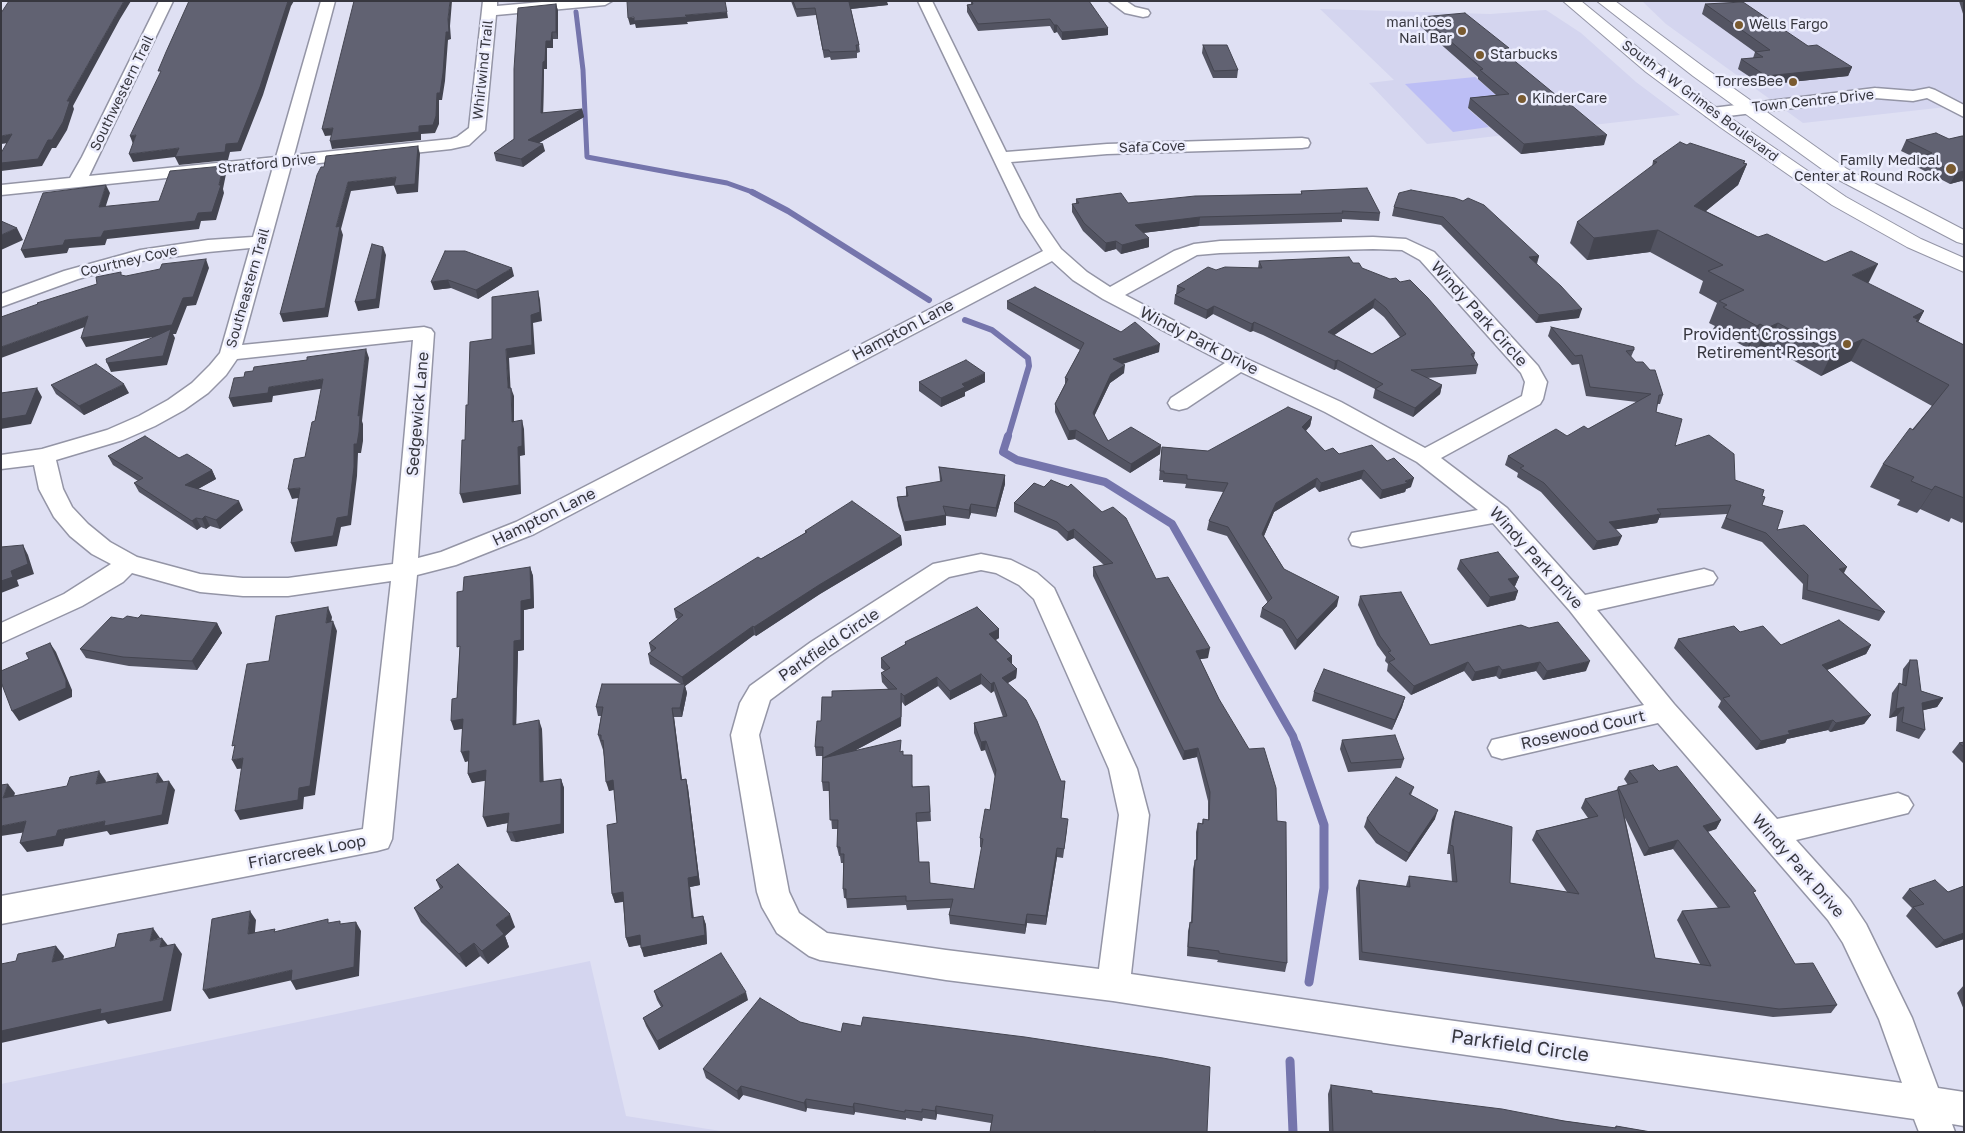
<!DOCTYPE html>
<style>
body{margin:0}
#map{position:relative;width:1965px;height:1133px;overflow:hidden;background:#dfe0f3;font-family:"Golos Text",sans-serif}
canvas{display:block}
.frame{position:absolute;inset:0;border:2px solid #37373f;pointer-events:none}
</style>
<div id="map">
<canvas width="1965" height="1133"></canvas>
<div class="frame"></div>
</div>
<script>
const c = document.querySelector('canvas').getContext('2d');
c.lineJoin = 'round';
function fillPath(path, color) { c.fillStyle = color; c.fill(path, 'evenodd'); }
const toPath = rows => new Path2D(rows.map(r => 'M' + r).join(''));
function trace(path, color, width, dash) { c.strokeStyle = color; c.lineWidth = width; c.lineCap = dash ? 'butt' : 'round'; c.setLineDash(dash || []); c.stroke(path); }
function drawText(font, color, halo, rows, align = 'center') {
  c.font = font + ' "Golos Text",sans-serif'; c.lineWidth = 5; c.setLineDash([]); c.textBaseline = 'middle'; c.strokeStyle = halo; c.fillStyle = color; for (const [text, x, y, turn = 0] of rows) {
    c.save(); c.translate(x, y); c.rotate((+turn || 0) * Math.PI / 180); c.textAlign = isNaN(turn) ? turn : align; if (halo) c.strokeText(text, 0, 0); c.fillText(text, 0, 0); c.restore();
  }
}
const built = toPath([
 [1642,1,1964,1,1964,105,1803,123,1666,24],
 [1320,9,1490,14,1546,10,1581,33,1636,82,1680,115,1427,144,1369,83,1394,80],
 [590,961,626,1116,727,1132,1,1132,1,1084]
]);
const green = toPath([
 [1475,77,1506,104,1467,108,1489,127,1453,132,1405,84]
]);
const streamFar3 = toPath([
 [576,12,583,70,587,157,727,183,755,193]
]);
const streamFar2 = toPath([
 [752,192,788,211,929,300],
 [965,320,992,330,1028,358,1029,366,1008,437]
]);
const streamFar1 = toPath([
 [1008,436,1003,452,1017,460,1105,482,1172,524,1293,736,1296,745]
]);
const stream = toPath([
 [1296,744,1324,825,1324,888,1309,982],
 [1290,1061,1293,1132]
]);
const minor = toPath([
 [159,1,173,1,89,176,276,157,321,1,335,1,294,155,451,139,457,137,469,128,483,1,497,1,497,6,553,1,612,1,605,5,496,15,485,130,469,145,451,149,291,166,242,345,424,327,431,329,434,333,418,558,441,552,516,522,1043,251,1021,217,918,1,932,1,1006,152,1107,144,1302,138,1308,139,1310,143,1308,147,1302,148,1107,154,1011,162,1039,217,1061,249,1087,272,1110,287,1174,251,1194,244,1220,241,1373,237,1406,239,1434,252,1538,366,1547,382,1543,399,1540,404,1441,458,1507,508,1585,595,1704,569,1713,572,1717,578,1713,584,1597,610,1674,704,1777,819,1898,793,1908,797,1913,805,1908,813,1796,840,1850,900,1866,924,1912,1018,1938,1088,1964,1092,1964,1126,1952,1124,1955,1132,1919,1132,1914,1119,1390,1044,1113,1001,946,980,820,960,809,956,777,933,762,907,757,892,731,735,740,703,750,686,811,642,933,564,981,554,1011,560,1037,573,1054,588,1137,769,1149,815,1131,974,1390,1012,1902,1083,1879,1019,1843,943,1828,920,1658,723,1502,759,1492,756,1488,748,1492,740,1644,705,1570,611,1493,523,1361,547,1352,545,1349,539,1352,533,1478,510,1417,462,1325,412,1241,372,1187,408,1179,410,1171,408,1168,403,1171,398,1225,363,1103,299,1073,280,1052,261,534,534,456,565,417,575,392,839,388,848,377,851,1,924,1,896,363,829,391,581,288,596,243,596,200,592,132,573,123,582,82,606,1,643,1,623,64,594,111,564,92,554,70,536,54,517,39,489,34,465,1,469,1,455,42,449,107,430,139,416,168,400,192,383,210,365,220,353,250,248,208,252,141,261,78,279,1,307,1,294,64,271,140,250,208,240,253,237,273,167,1,195,1,185,70,178,82,157,159,1],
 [1373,249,1402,250,1420,260,1521,373,1525,382,1522,396,1425,448,1341,402,1247,359,1125,295,1197,255,1220,253,1373,249],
 [413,340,393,564,288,578,243,578,200,574,137,557,110,542,88,524,72,507,63,489,56,460,123,440,155,426,184,410,208,393,226,375,237,359,413,340],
 [981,570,996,573,1019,585,1034,599,1109,769,1119,815,1099,969,946,950,827,933,799,913,789,892,759,735,770,700,829,656,949,577,981,570],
 [1109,1,1126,1,1135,7,1148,10,1150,13,1148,16,1143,17,1125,13,1109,1],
 [1875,88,1913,91,1929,88,1935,90,1964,105,1964,117,1927,98,1913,101,1875,98,1712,118,1706,116,1704,113,1706,110,1712,108,1875,88]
]);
const major = toPath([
 [1563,1,1581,1,1658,64,1732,119,1846,197,1921,239,1964,258,1964,272,1907,247,1832,205,1720,127,1646,72,1563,1],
 [1597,1,1615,1,1705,68,1847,169,1964,230,1964,244,1957,242,1833,177,1693,76,1597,1]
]);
const wall = toPath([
 [791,1,888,1,888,2,887,2,888,5,851,9,859,45,860,52,857,53,857,58,831,60,830,57,824,58,816,15,797,17],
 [971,1,1089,1,1108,35,1062,40,1057,32,1054,33,1050,26,978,31,967,12,967,5,971,4],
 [1959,1,1964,1,1964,17],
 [556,4,558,11,558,39,553,39,553,48,547,48,547,69,544,69,543,113,582,109,584,117,539,143,545,151,523,167,496,161,494,153,514,139],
 [1705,4,1808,46,1852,67,1848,76,1762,85,1738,69,1741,59,1753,58,1755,52,1702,14],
 [1422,17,1509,48,1507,55,1604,145,1521,154,1468,108,1470,98,1496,95,1478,79,1478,77,1420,26],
 [1203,45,1238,70,1237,78,1213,78,1202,53],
 [1964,136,1964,182,1961,181,1950,184,1917,167,1920,160,1901,151,1906,140,1949,139],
 [1653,161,1745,161,1744,163,1747,164,1738,185,1706,211,1758,237,1868,284,1924,311,1918,322,1964,345,1964,520,1962,523,1951,518,1949,522,1920,509,1917,513,1897,505,1900,500,1870,487,1883,464,1932,406,1851,361,1821,376,1768,346,1757,350,1750,346,1747,348,1713,329,1715,326,1709,323,1717,303,1699,293,1703,281,1650,252,1587,260,1570,243,1577,222,1652,167],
 [1301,191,1380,213,1379,221,1342,219,1342,222,1199,226,1143,233,1149,247,1121,254,1116,249,1105,252,1083,231,1072,212,1072,204,1076,204,1076,199,1128,203,1301,194],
 [1455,198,1539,256,1537,264,1579,318,1536,323,1441,225,1392,216,1394,207],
 [445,251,514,276,478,299,451,288,434,290],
 [1259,261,1353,263,1362,268,1475,353,1474,358,1478,365,1476,374,1427,378,1442,385,1440,394,1413,417,1373,398,1375,389,1336,369,1334,370,1263,335,1253,331,1250,332,1213,314,1206,319,1174,304,1175,295,1177,294,1176,294,1177,286,1258,268],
 [1373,308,1384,317,1400,337,1372,354,1334,335],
 [1007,301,1121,332,1159,352,1123,364,1124,373,1110,383,1094,416,1108,441,1161,445,1160,454,1130,473,1075,439,1068,440,1055,412,1055,404,1065,384,1065,378,1080,350,1007,309],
 [1551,327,1634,350,1631,357,1663,395,1660,404,1657,404,1656,412,1675,446,1762,496,1762,505,1777,530,1844,573,1885,612,1879,621,1802,599,1803,584,1762,542,1721,528,1727,514,1659,518,1657,523,1616,529,1618,545,1593,550,1541,492,1517,477,1518,473,1505,465,1508,456,1588,429,1637,402,1586,396,1579,364,1572,365,1548,336],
 [919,382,985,382,965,392,965,396,941,407,919,391],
 [51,385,129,393,84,415,56,394],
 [1312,417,1310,426,1306,431,1325,451,1339,454,1411,487,1406,489,1405,492,1380,499,1361,479,1319,492,1315,487,1274,512,1264,536,1284,569,1337,606,1295,650,1282,629,1260,617,1262,608,1268,603,1227,536,1207,530,1209,521,1223,492,1185,488,1186,484,1163,482,1163,480,1159,480,1161,456,1162,447,1208,451],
 [108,456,179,458,212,470,216,479,198,489,243,510,220,529,210,526,206,529,201,527,197,530,139,492,134,483,138,481,113,465],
 [939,467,1005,475,1005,484,996,517,971,513,969,519,946,516,946,525,905,531,898,506,897,497,906,496,906,487,940,482],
 [1034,483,1156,579,1208,658,1200,659,1277,821,1287,963,1285,972,1217,962,1218,960,1187,956,1188,931,1190,922,1191,923,1193,869,1195,860,1196,860,1196,832,1198,823,1202,824,1203,819,1208,820,1208,801,1197,757,1183,760,1093,576,1093,567,1104,565,1074,538,1067,541,1057,531,1014,512,1014,503],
 [805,531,901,536,902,545,820,594,756,636,754,635,685,686,687,693,682,717,674,717,682,779,686,779,688,788,700,885,690,887,694,918,703,916,706,925,707,944,644,957,641,945,629,947,626,938,623,902,615,903,612,894,617,823,614,790,609,791,603,750,598,735,601,716,598,716,596,707,681,684,650,664,648,654,651,652,649,643,678,619,676,618,674,609,805,533],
 [1460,560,1519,577,1515,586,1514,586,1518,591,1515,600,1487,607,1457,569],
 [530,567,533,576,534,608,524,610,524,650,518,651,516,724,542,729,543,782,561,779,564,788,564,833,516,842,511,841,507,832,508,823,487,827,485,780,472,783,468,774,468,761,465,762,462,729,454,730,457,698,463,591],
 [1360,596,1430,645,1521,625,1586,671,1543,680,1536,671,1499,679,1496,676,1472,681,1464,671,1411,695,1387,671,1388,664,1385,661,1386,657,1377,645,1358,605],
 [138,618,217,623,222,633,197,670,129,666,86,658,80,649,123,619],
 [999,629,999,638,996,640,1012,656,1012,665,1017,669,1016,678,1008,683,1061,781,1065,781,1061,819,1067,829,1063,858,1057,857,1046,925,1027,923,1025,934,950,924,949,915,951,908,907,910,906,905,847,908,846,898,844,898,843,889,843,863,841,863,840,856,839,856,837,847,838,829,832,829,829,791,823,791,822,782,823,756,816,756,815,747,821,721,832,697,888,689,882,682,881,673,885,671,881,668,881,658,905,645,905,642],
 [981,684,991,693,994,691,1003,717,974,723,974,733,981,751,985,750,995,777,990,810,980,838,980,847,982,848,974,889,930,883,919,862,917,822,931,821,929,786,913,787,903,755,901,752,856,750,901,726,902,702,905,706,938,686,950,700],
 [1740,632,1781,645,1871,645,1866,654,1827,670,1871,715,1864,724,1830,732,1828,730,1787,739,1785,743,1756,750,1718,707,1721,701,1674,648,1678,639],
 [1910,660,1921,691,1943,698,1937,707,1923,710,1925,730,1919,739,1896,731,1897,716,1889,718,1892,693,1899,683,1902,684,1903,669],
 [1314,692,1405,697,1402,707,1392,730,1312,701],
 [1342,740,1404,759,1401,768,1348,772,1340,749],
 [1964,742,1964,764,1952,752,1959,743],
 [1629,771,1659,771,1721,820,1716,829,1708,832,1754,894,1795,964,1837,1005,1831,1013,1773,1017,1359,960,1356,888,1359,880,1406,886,1409,876,1452,882,1450,854,1447,854,1452,820,1455,811,1510,883,1567,892,1532,840,1536,831,1588,818,1581,808,1585,799,1616,791,1618,787,1628,785,1624,779],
 [1625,818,1644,856,1673,849,1718,908,1682,911,1677,920,1700,964,1655,958],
 [1414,787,1411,795,1435,819,1406,862,1376,843,1364,827,1367,818],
 [436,880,515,927,505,936,509,947,488,964,480,956,466,967,421,922,414,908,440,889],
 [1964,886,1964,939,1936,948,1906,916,1912,908,1902,898,1909,889,1948,892],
 [1964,985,1964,1010,1957,993],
 [654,991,748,1000,659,1050,646,1026,643,1018,661,1007,657,1000],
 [800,1022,1207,1132,990,1132,991,1123,937,1114,936,1120,923,1118,922,1121,906,1118,906,1120,855,1112,854,1115,807,1108,806,1112,743,1095,739,1100,706,1078,703,1069],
 [1331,1085,1372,1093,1614,1128,1616,1126,1651,1132,1329,1132,1328,1094]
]);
const shadedWall = toPath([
 [124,1,131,1,120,19,73,106,74,109,67,130,56,148,52,148,42,166,1,171,1,163,67,101],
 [288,1,294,1,291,6,263,95,241,151,230,152,228,160,179,165,175,157,133,162,129,154,179,148,226,144],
 [450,1,452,1,450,26,451,39,448,40,445,81,442,100,439,100,439,124,435,133,421,134,421,140,332,149,330,141,419,126,437,93,446,32,448,19],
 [888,1,888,2,887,2,888,5,850,9,849,2],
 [556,4,558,11,558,39,556,32],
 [727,12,728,18,687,22,688,24,636,28,635,24,630,25,628,18,685,15],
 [1054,25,1057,25,1057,32,1054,33],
 [1108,28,1108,35,1062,40,1062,32],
 [552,32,553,39,553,48,547,48,547,69,544,69,543,121,541,113,543,62,546,41],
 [1852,67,1848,76,1762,85,1766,76],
 [582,109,584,117,530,148,528,140],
 [333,128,336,135,325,136,322,129],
 [12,134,16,142,1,144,1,136],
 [136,135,133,144,130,136],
 [1607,135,1604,145,1521,154,1524,144],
 [543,144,545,151,523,167,521,159],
 [418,146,420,154,418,192,397,194,394,186],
 [1745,161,1742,168,1747,164,1738,185,1686,227,1694,206],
 [223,166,226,174,223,189,224,193,216,220,201,221,199,229,107,239,105,245,69,248,67,253,25,258,21,250,104,231,198,213,219,185],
 [1964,171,1964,176,1961,181,1950,184,1956,173],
 [396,177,398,185,351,191,341,229,343,235,328,317,283,322,280,314,336,227,348,182],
 [106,185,110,193,103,215,99,207],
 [1200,217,1199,226,1134,234,1135,225],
 [17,228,23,240,1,250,1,235],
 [1658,230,1650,252,1587,260,1594,238],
 [1149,238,1149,247,1121,254,1122,245],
 [1116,241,1116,249,1105,252,1106,243],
 [383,247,386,255,379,308,358,311,355,302],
 [1539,256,1536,264,1529,257],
 [206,259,209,268,196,305,187,306,176,334,173,334,175,338,167,365,111,372,107,363,169,335,86,347,81,338,183,298],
 [1878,264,1867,286,1852,275],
 [512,268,514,276,478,299,476,290],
 [448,280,451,288,434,290,431,282],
 [538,291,540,300,542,321,533,323,535,354,509,358,511,397,508,388,506,349,531,315],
 [1375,299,1373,308,1326,341,1328,332],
 [1214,306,1213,314,1206,319,1207,310],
 [1582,309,1579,318,1536,323,1539,315],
 [1924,311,1912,334,1913,317],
 [88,316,93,324,1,358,1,347],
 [1254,322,1253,331,1250,332,1252,324],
 [1778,323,1768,346,1757,350,1767,328],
 [1760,324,1750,346,1747,348,1757,326],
 [1863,339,1851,361,1821,376,1832,353],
 [1160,344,1159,352,1112,367,1113,359],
 [366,349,369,358,362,421,363,424,363,441,361,453,358,453,357,476,351,525,341,527,337,546,295,552,291,543,354,444],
 [1338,360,1336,369,1334,370,1335,361],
 [1125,365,1124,373,1110,383,1092,421,1093,413,1111,374],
 [985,373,985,382,965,392,965,396,941,407,941,398,962,384],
 [323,379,326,388,273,396,272,402,233,407,229,398,269,387],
 [124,384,129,393,84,415,79,406],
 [1442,385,1440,394,1413,417,1415,408],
 [37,388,42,397,31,424,1,429,1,419],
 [511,388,514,396,514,431,512,422],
 [1312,417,1310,426,1300,436,1302,427],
 [522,420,524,429,525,455,520,456,521,494,463,503,460,494,518,447],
 [1076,430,1075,439,1068,440,1069,431],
 [1161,445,1160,454,1130,473,1131,464],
 [212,470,216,479,189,494,185,485],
 [1364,470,1361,479,1319,492,1321,483],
 [1005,475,1005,484,996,517,996,508],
 [1317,478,1315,487,1274,512,1261,543,1262,534,1276,503],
 [1414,478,1411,487,1406,489,1405,492,1380,499,1382,490,1405,481],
 [1935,486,1920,509,1917,513,1932,490],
 [300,488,304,497,292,499,288,489],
 [239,501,243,510,220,529,216,520],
 [971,504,971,513,969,519,969,510],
 [1661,514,1657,523,1605,531,1609,522],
 [946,515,946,525,905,531,904,522],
 [205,516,210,526,206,529,202,519],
 [196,518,201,527,197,530,192,521],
 [1074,529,1074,538,1067,541,1068,532],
 [901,536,902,545,820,594,756,636,754,627,819,585],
 [1622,536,1618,545,1593,550,1597,541],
 [23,545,28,555,34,574,17,580,19,586,1,593,1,581,11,571],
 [530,567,533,576,534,608,524,610,524,650,518,651,516,734,513,725,514,641,521,601],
 [1847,567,1842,577,1839,569],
 [1519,577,1515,586,1505,589,1508,579],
 [1518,591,1515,600,1487,607,1490,597],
 [1339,597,1337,606,1295,650,1297,640],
 [328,607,332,617,330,632,326,623],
 [333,621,337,631,315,795,304,797,303,809,240,820,235,811,299,788],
 [217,623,222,633,197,670,192,661],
 [753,626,754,635,685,686,687,693,682,717,680,708,684,686,682,677],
 [999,629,999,638,989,643,989,634],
 [50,643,56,652,72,690,72,697,19,721,12,711],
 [1871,645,1866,654,1817,674,1822,665],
 [1210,648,1208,658,1195,660,1196,651],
 [1012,656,1012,665,1007,659],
 [1590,661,1586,671,1543,680,1547,671],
 [1468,662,1464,671,1411,695,1414,686],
 [1540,662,1536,671,1499,679,1502,670],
 [1499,666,1496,676,1472,681,1475,672],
 [1017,669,1016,678,1001,687,1002,678],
 [981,674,981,684,950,700,950,691],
 [937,677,938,686,905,706,904,696],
 [994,682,994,691,991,693,991,684],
 [901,693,901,726,824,767,823,758],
 [1405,697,1402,707,1392,730,1395,720],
 [1943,698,1937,707,1916,712,1922,703],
 [1904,707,1897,716,1889,718,1896,709],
 [672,708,674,717,683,789,681,780],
 [1871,715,1864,724,1830,732,1836,723],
 [463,719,466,728,454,730,451,721],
 [539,720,542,729,544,792,540,782],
 [1833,720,1828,730,1787,739,1785,743,1756,750,1761,741,1788,731],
 [986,741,985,750,981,751,981,742],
 [1198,748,1197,757,1183,760,1184,751],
 [469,751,472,760,465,762,461,752],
 [243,758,248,768,237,769,232,760],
 [486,770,490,780,472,783,468,774],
 [99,771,106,781,102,793,96,784],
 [158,773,164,782,156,783],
 [561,779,564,788,564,833,516,842,512,832],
 [686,779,688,788,700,885,690,887,694,927,692,918,688,878],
 [613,780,616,789,609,791,606,782],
 [169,781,175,790,168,824,110,835,107,831,65,839,63,846,27,852,20,843,58,830,105,821],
 [8,784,15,793,11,807,3,798],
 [1438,810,1435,819,1406,862,1409,853],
 [509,813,512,822,487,827,483,817],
 [1721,820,1716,829,1698,834,1703,826],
 [26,821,33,831,1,836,1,826],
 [1678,840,1673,849,1644,856,1649,848],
 [1057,848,1057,857,1046,925,1046,916],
 [623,892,625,901,615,903,612,894],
 [250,911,256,920,254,943,248,934],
 [510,914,515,927,505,936,509,947,488,964,482,951,496,925],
 [1027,914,1027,923,1025,934,1025,925],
 [703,916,706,925,707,944,644,957,641,948],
 [356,922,361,931,359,976,296,990,291,981],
 [153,928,160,938,150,941],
 [1964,933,1964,939,1936,948,1944,940],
 [640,935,643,944,629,947,626,938],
 [162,938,170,948,160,947],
 [474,943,480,956,466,967,459,954],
 [175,944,182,954,171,1011,108,1024,105,1020,1,1043,1,1031],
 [56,946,64,956,61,972,52,962],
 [292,970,297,979,209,999,203,990],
 [746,992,748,1000,659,1050,657,1041],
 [741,1086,743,1095,739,1100,737,1091],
 [806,1099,807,1108,806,1112,804,1103],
 [854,1103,855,1112,854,1115,853,1107],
 [936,1106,937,1114,936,1120,935,1111]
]);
const building = toPath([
 [9,1,124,1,67,101,70,101,63,122,52,140,48,140,38,159,1,163,1,153,12,134,1,136,1,13,9,1],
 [189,1,288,1,260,87,238,143,226,144,225,152,175,157,179,148,129,154,136,135,130,136,161,71,158,71,166,52,189,1],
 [354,1,450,1,448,19,449,32,446,32,443,73,440,93,437,93,436,116,433,125,419,126,419,132,330,141,333,128,322,129,354,1],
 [627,1,725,1,727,12,685,15,687,17,634,21,634,17,628,18,627,1],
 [793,1,852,1,849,2,859,45,856,45,857,51,830,52,829,50,823,50,815,8,796,9,793,1],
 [972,1,1089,1,1108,28,1062,32,1057,25,1054,25,1050,19,978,24,967,5,973,4,972,1],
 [1743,2,1808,46,1817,45,1852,67,1766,76,1741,59,1763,57,1755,52,1770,50,1705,4,1743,2],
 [556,4,556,32,552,32,551,41,546,41,545,61,543,62,541,113,582,109,528,140,543,144,521,159,494,153,514,139,514,69,518,8,556,4],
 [1465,13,1509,48,1500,49,1562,100,1564,99,1607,135,1524,144,1470,98,1509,94,1480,70,1483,69,1422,17,1465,13],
 [1203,45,1227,45,1238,70,1214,71,1203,45],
 [1936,133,1949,139,1962,136,1964,136,1964,171,1956,173,1922,156,1932,153,1906,140,1936,133],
 [1680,142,1687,145,1690,143,1745,161,1743,163,1747,164,1694,206,1758,237,1767,234,1825,262,1851,251,1878,264,1852,275,1924,311,1913,317,1919,320,1916,321,1964,345,1964,498,1935,486,1932,490,1911,481,1914,477,1883,464,1910,428,1913,430,1949,385,1863,339,1832,353,1778,323,1767,328,1760,324,1757,326,1723,307,1727,305,1719,301,1744,290,1708,271,1723,265,1658,230,1594,238,1577,222,1657,162,1653,161,1680,142],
 [418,146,415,184,394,186,396,177,348,182,336,227,340,226,325,308,280,314,317,175,321,167,324,167,326,156,418,146],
 [223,166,219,185,221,185,212,212,198,213,195,221,104,231,101,237,65,240,63,245,21,250,43,193,106,185,99,207,159,201,170,171,223,166],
 [1367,188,1380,213,1342,211,1343,213,1200,217,1135,225,1149,238,1122,245,1116,241,1106,243,1084,223,1072,204,1079,203,1076,199,1121,193,1128,203,1195,196,1302,194,1301,191,1367,188],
 [1411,190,1455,198,1463,201,1468,198,1484,205,1539,256,1529,257,1561,286,1582,309,1539,315,1443,217,1394,207,1399,193,1411,190],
 [1,221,17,228,1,235,1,221],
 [372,244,383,247,376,299,355,302,372,244],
 [445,251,465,251,512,268,476,290,448,280,431,282,445,251],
 [1349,257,1353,263,1359,263,1362,268,1390,279,1396,278,1400,282,1410,280,1428,298,1475,353,1471,354,1478,365,1411,370,1442,385,1415,408,1375,389,1383,384,1338,360,1335,361,1265,327,1254,322,1252,324,1214,306,1207,310,1175,295,1185,289,1177,286,1208,267,1216,270,1225,267,1262,268,1259,261,1349,257],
 [1375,299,1386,308,1406,334,1372,354,1328,332,1375,299],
 [206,259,193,297,183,298,172,325,81,338,88,316,1,347,1,317,38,304,37,303,97,284,96,277,121,272,121,275,126,276,160,269,162,264,206,259],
 [1035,287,1121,332,1135,322,1160,344,1113,359,1125,365,1111,374,1093,413,1108,441,1131,427,1161,445,1131,464,1076,430,1069,431,1055,404,1068,379,1065,378,1084,343,1007,301,1035,287],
 [538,291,540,312,531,315,532,345,506,349,508,388,511,388,512,422,522,420,522,446,518,447,519,485,460,494,462,440,465,440,466,405,468,405,470,342,492,339,492,297,538,291],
 [1551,327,1634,347,1634,350,1626,351,1636,362,1643,362,1650,370,1655,370,1663,395,1659,395,1656,412,1682,419,1675,446,1709,435,1734,454,1735,480,1764,490,1762,496,1765,497,1762,505,1783,511,1777,530,1804,525,1807,527,1847,567,1839,569,1885,612,1807,590,1808,575,1766,533,1726,518,1731,505,1657,509,1661,514,1609,522,1622,536,1597,541,1544,483,1520,468,1524,466,1508,456,1556,429,1567,436,1584,426,1588,429,1651,394,1590,387,1582,355,1575,356,1551,327],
 [171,329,163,356,107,363,106,359,171,329],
 [366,349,358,416,360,415,359,432,357,444,354,444,354,467,348,516,337,518,333,536,291,543,300,488,288,489,294,459,305,457,312,422,315,421,323,379,269,387,268,393,229,398,234,378,244,377,245,372,253,371,254,367,307,360,307,357,366,349],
 [966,360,985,373,962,384,965,387,941,398,919,382,966,360],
 [96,364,124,384,79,406,51,385,96,364],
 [37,388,26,415,1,419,1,393,37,388],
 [1288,407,1312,417,1302,427,1325,451,1333,448,1339,454,1372,445,1387,461,1394,458,1414,478,1405,481,1408,483,1382,490,1364,470,1321,483,1317,478,1276,503,1262,534,1284,569,1339,597,1297,640,1284,620,1262,608,1272,598,1228,527,1209,521,1228,483,1187,479,1187,475,1164,473,1164,471,1160,471,1162,447,1208,451,1288,407],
 [145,436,179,458,187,454,212,470,185,485,239,501,216,520,205,516,202,519,196,518,192,521,134,483,143,478,108,456,145,436],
 [939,467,1005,475,996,508,971,504,969,510,943,506,946,515,904,522,897,497,908,496,906,487,942,481,939,467],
 [1051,480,1068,487,1071,484,1102,512,1113,507,1126,518,1156,579,1168,577,1210,648,1196,651,1219,699,1249,749,1264,748,1276,788,1277,821,1286,822,1287,963,1219,953,1219,951,1188,947,1190,922,1192,923,1195,860,1197,860,1198,823,1203,824,1203,819,1209,820,1210,792,1198,748,1184,751,1093,567,1113,563,1074,529,1068,532,1057,522,1014,503,1034,483,1044,487,1051,480],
 [852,501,901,536,819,585,754,627,753,626,682,677,648,654,656,648,649,643,683,615,674,609,758,557,761,559,807,532,805,531,852,501],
 [23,545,28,564,11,571,13,577,1,581,1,547,23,545],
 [1498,552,1519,577,1508,579,1518,591,1490,597,1460,560,1498,552],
 [530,567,531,599,521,601,521,640,514,641,513,725,539,720,540,782,561,779,561,824,512,832,507,832,509,813,483,817,486,770,468,774,469,751,461,752,463,719,451,721,452,699,457,698,460,646,457,647,457,592,463,591,464,577,530,567],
 [1401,592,1430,645,1521,625,1529,628,1558,622,1590,661,1547,671,1540,662,1502,670,1499,666,1475,672,1468,662,1414,686,1389,662,1395,659,1388,652,1391,651,1380,636,1360,596,1401,592],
 [328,607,326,623,333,621,310,786,299,788,298,800,235,811,243,758,232,760,235,745,232,746,247,664,269,661,276,616,328,607],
 [977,607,999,629,989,634,1012,656,1007,659,1017,669,1002,678,1026,700,1037,721,1061,781,1065,781,1061,818,1068,819,1064,849,1057,848,1046,916,1027,914,1025,925,949,915,953,899,906,901,906,896,846,899,846,889,843,889,844,854,840,854,840,847,837,847,838,820,830,820,829,782,822,782,823,747,815,747,817,721,821,721,822,697,832,697,832,691,897,689,881,673,890,668,881,658,906,644,905,642,977,607],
 [981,674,991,684,994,682,1007,716,974,723,981,742,986,741,996,770,990,810,985,809,980,838,983,839,974,889,930,883,929,862,919,862,916,813,930,812,929,786,912,787,912,755,903,755,903,751,900,752,901,740,823,758,901,717,901,693,904,696,937,677,950,691,981,674],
 [141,615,217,623,192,661,123,657,80,649,111,617,123,619,127,616,138,618,141,615],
 [1839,620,1871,645,1822,665,1871,715,1836,723,1833,720,1788,731,1790,734,1761,741,1723,698,1730,696,1678,639,1734,626,1740,632,1763,626,1781,645,1839,620],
 [50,643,66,680,66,688,12,711,1,682,1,671,29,659,26,653,50,643],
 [1910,660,1917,660,1921,691,1943,698,1922,703,1925,730,1902,722,1904,707,1896,709,1899,683,1906,686,1910,660],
 [1324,669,1405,697,1395,720,1314,692,1324,669],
 [602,684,685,684,680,708,672,708,681,780,686,779,698,876,688,878,692,918,703,916,705,935,641,948,640,935,626,938,623,892,612,894,607,825,617,823,613,780,606,782,603,740,601,741,601,735,598,735,603,707,596,707,602,684],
 [1395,735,1404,759,1351,763,1342,740,1395,735],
 [1964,742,1964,747,1959,743,1964,742],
 [1653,765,1659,771,1677,766,1721,820,1703,826,1756,891,1753,892,1795,964,1813,963,1837,1005,1779,1009,1362,952,1359,880,1410,887,1409,876,1457,882,1453,846,1450,845,1455,811,1512,827,1510,883,1579,894,1536,831,1598,816,1585,799,1618,790,1655,958,1711,966,1682,911,1730,907,1678,840,1649,848,1618,787,1638,782,1629,771,1653,765],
 [99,771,96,784,158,773,156,783,169,781,162,815,104,826,105,821,58,830,56,836,20,843,26,821,1,826,1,785,8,784,3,798,67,786,70,777,99,771],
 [1396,777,1414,787,1409,794,1438,810,1409,853,1379,834,1367,818,1396,777],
 [458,864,510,914,496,925,504,934,482,951,474,943,459,954,414,908,443,887,436,880,458,864],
 [1935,880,1948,892,1964,886,1964,933,1944,940,1913,907,1924,904,1909,889,1935,880],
 [250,911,248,934,275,929,274,932,328,919,328,923,340,921,340,924,356,922,354,967,291,981,292,970,203,990,212,919,250,911],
 [153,928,150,941,162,938,160,947,175,944,163,1001,100,1014,101,1009,1,1031,1,964,16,961,18,954,56,946,52,962,115,947,118,934,153,928],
 [721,953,746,992,657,1041,643,1018,663,1006,654,991,721,953],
 [760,998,800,1022,841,1032,843,1023,861,1026,863,1017,1025,1037,1163,1058,1210,1067,1207,1132,1099,1132,1094,1131,1093,1132,990,1132,993,1115,936,1106,935,1111,922,1109,922,1112,905,1110,905,1112,854,1103,853,1107,806,1099,804,1103,741,1086,737,1091,703,1069,760,998],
 [1331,1085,1372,1091,1372,1093,1502,1109,1564,1121,1616,1128,1616,1126,1651,1132,1333,1132,1331,1085]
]);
const markers = [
 [1739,25,5,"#7a5b30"],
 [1462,31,5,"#7a5b30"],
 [1480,55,5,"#7a5b30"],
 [1793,82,5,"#7a5b30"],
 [1522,99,5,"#7a5b30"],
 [1951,169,6,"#7a5b30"],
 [1847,344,5,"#7a5b30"]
];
const farPoinames = [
 ["mani toes",1452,23],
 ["Nail Bar",1452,39],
 ["Wells Fargo",1749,25,"left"],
 ["Starbucks",1490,55,"left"],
 ["TorresBee",1783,82],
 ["KinderCare",1532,99,"left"],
 ["Family Medical",1940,161],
 ["Center at Round Rock",1940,177]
];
const farStreetnames = [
 ["Whirlwind Trail",483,70,-84],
 ["Southwestern Trail",122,93,-64],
 ["South A W Grimes Boulevard",1700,101,37],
 ["Town Centre Drive",1813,101,-6],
 ["Safa Cove",1152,147,-2],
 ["Stratford Drive",267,164,-6],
 ["Courtney Cove",129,261,-13],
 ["Southeastern Trail",248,288,-74]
];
const streetNames = [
 ["Windy Park Circle",1479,314,48],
 ["Hampton Lane",903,330,-28],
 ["Windy Park Drive",1199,341,27],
 ["Sedgewick Lane",418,414,-85],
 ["Hampton Lane",544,517,-26],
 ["Windy Park Drive",1536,558,48],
 ["Parkfield Circle",829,645,-34],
 ["Rosewood Court",1583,730,-13],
 ["Friarcreek Loop",307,852,-11],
 ["Windy Park Drive",1798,866,49]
];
const poiNames = [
 ["Provident Crossings",1837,335],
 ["Retirement Resort",1837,353]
];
const nearStreetnames = [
 ["Parkfield Circle",1520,1046,8]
];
fillPath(built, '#d4d5ef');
fillPath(green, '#bcbef5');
trace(streamFar3, '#7575ac', 5);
trace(streamFar2, '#7575ac', 6);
trace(streamFar1, '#7575ac', 8);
trace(stream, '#7575ac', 9);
trace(minor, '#9495a6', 3);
trace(major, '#9495a6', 2);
fillPath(minor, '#fff');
fillPath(major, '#fff');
fillPath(wall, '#535462');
fillPath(shadedWall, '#444550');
fillPath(building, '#616272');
trace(building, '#444550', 1);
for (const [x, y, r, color] of markers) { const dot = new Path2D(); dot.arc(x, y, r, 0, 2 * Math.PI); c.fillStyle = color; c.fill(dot); trace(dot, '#ecedfd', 2); }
drawText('14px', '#37373f', '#ecedfd', farPoinames, 'right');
drawText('14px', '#37373f', '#ecedfd', farStreetnames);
drawText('16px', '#37373f', '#ecedfd', streetNames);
drawText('16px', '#37373f', '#ecedfd', poiNames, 'right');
drawText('19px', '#37373f', '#ecedfd', nearStreetnames);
</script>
